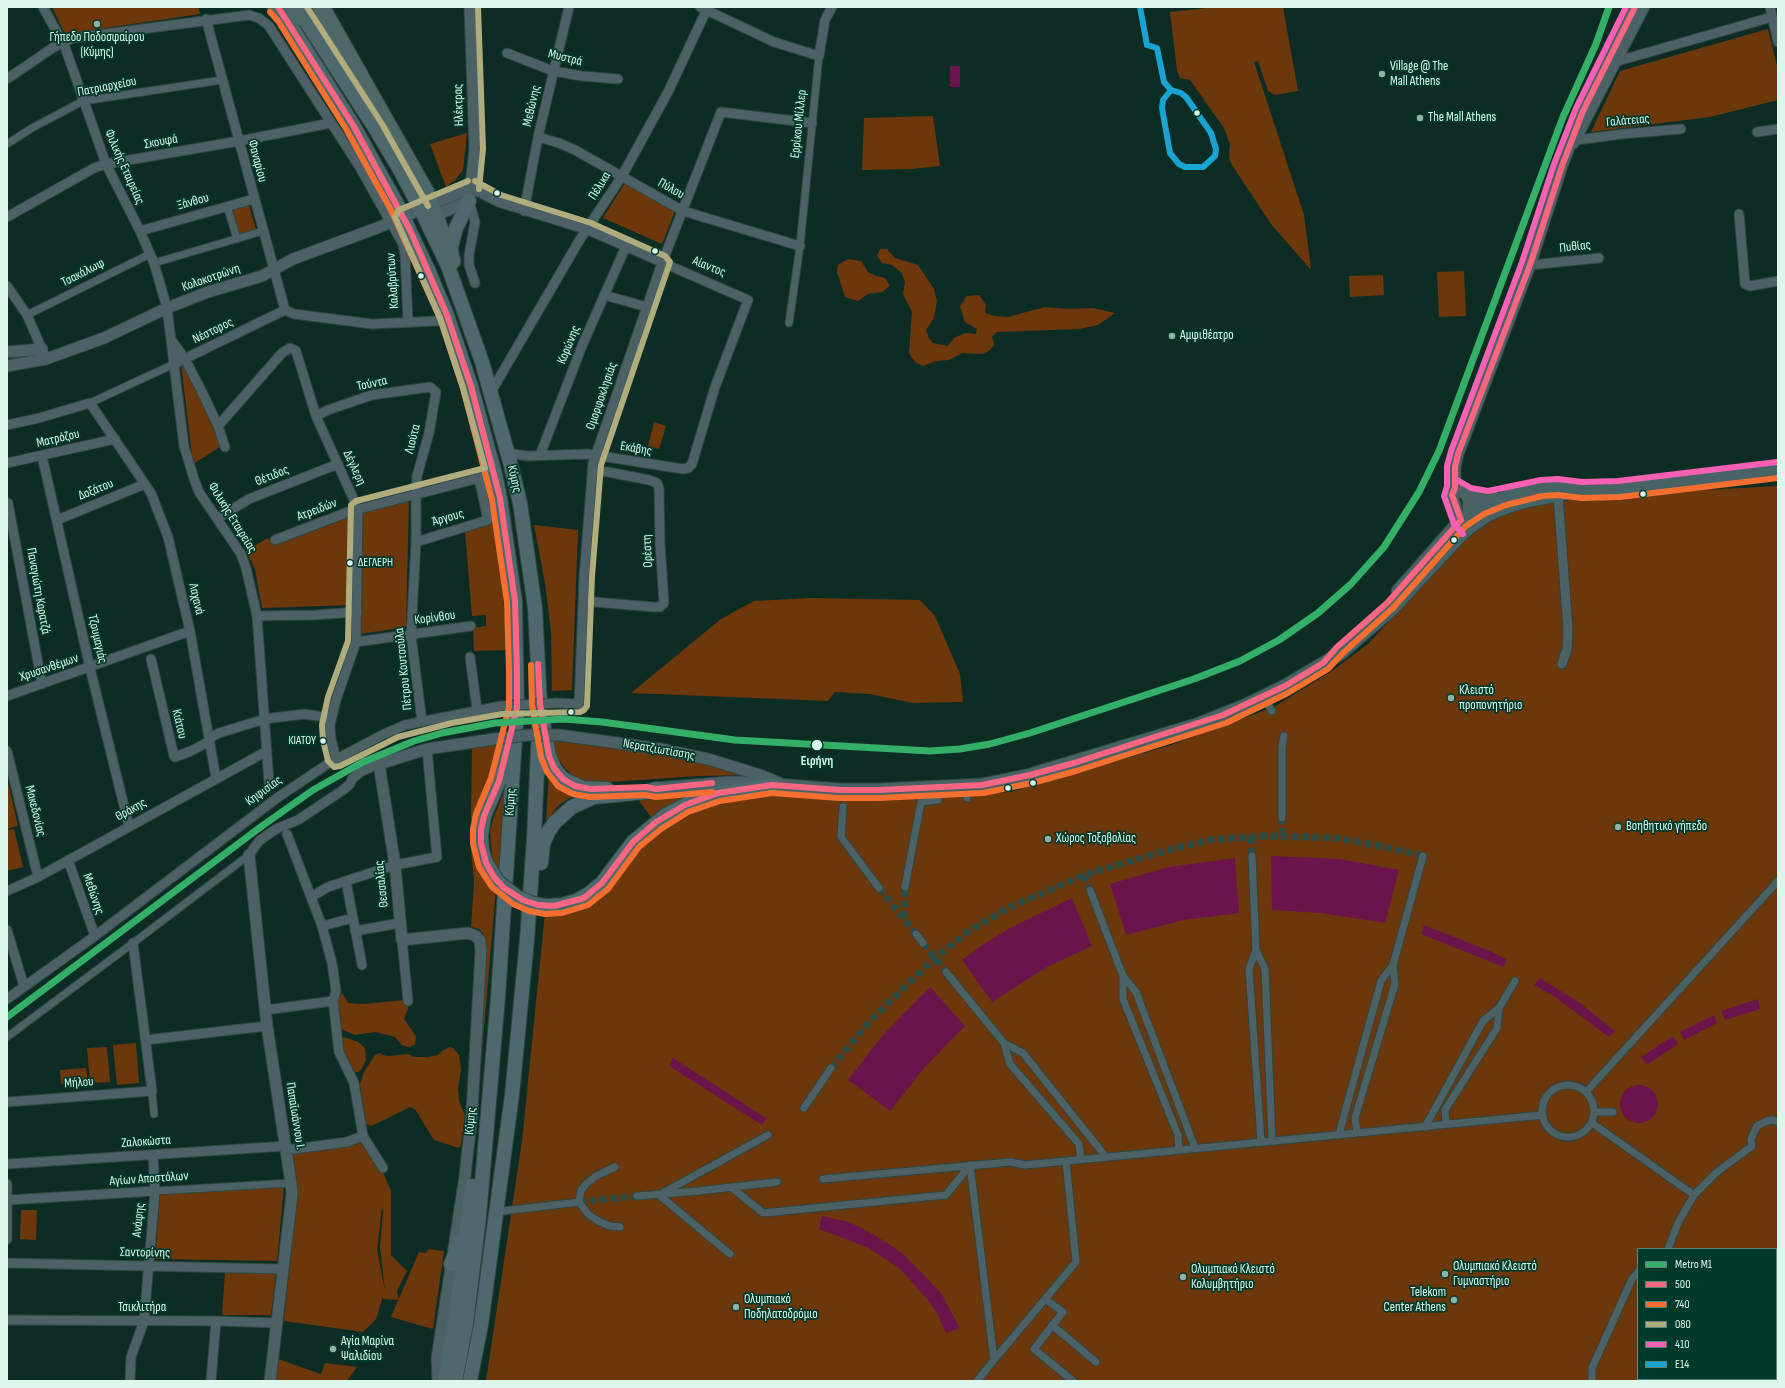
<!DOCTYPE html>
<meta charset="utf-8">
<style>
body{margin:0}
#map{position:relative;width:1785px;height:1388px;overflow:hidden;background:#0d2d24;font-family:"Sofia Sans Condensed",sans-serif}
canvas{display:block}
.frame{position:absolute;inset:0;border:8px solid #dbf6ea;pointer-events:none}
.legend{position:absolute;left:1637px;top:1248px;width:140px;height:132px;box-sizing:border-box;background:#003a2a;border:1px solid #588577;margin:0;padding:5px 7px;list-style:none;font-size:12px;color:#dbf6ea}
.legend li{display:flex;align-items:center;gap:8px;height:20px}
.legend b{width:20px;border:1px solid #588577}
</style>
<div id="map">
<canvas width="1785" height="1388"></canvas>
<div class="frame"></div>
<ul class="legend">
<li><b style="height:5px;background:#33af67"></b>Metro Μ1</li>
<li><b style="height:5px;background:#fa6682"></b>500</li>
<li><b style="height:5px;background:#f46f30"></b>740</li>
<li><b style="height:5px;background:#b1ac7e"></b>080</li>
<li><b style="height:5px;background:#f860b3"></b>410</li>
<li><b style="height:5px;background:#1aa4d3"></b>Ε14</li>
</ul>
</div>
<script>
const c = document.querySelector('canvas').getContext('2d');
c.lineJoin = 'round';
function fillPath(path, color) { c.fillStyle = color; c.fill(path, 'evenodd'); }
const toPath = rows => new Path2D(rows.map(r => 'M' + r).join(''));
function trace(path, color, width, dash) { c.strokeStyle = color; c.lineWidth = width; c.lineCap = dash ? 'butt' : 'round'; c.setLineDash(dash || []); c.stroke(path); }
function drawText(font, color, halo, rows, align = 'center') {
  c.font = font + ' "Sofia Sans Condensed",sans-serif'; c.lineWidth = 3.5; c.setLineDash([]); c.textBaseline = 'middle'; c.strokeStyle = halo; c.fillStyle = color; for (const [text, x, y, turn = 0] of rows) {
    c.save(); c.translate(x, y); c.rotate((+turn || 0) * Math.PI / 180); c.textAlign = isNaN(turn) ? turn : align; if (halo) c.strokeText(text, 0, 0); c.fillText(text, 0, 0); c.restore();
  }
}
const green = toPath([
 [52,7,198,7,200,14,65,34],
 [1217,7,1283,7,1298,91,1275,95,1268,91,1258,61,1254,62,1304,215,1311,270,1271,224,1232,165,1229,158,1230,144,1224,128,1190,80,1180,78,1177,70,1170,12],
 [1768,29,1778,70,1778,100,1710,117,1591,132,1620,71],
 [933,116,940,166,911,169,862,170,864,118],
 [467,133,463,170,455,180,446,187,430,144],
 [625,183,675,211,662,244,603,218],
 [249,205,256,230,238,235,231,210],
 [880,249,887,249,895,258,918,265,934,289,937,301,934,318,926,330,929,338,933,343,948,346,954,338,965,333,976,334,977,329,965,322,960,306,967,296,979,295,986,305,985,313,994,316,1008,317,1045,307,1069,309,1093,308,1115,313,1098,325,1079,329,997,332,992,336,994,345,990,350,983,354,962,353,949,360,936,361,923,366,915,362,909,353,912,312,903,294,905,282,902,273,892,265,882,263,877,256],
 [848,259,861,261,868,272,876,276,885,278,890,286,882,292,868,294,858,301,845,297,837,272,838,265],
 [1464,271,1466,316,1439,317,1437,272],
 [1383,275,1384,295,1350,297,1349,276],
 [187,361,220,447,193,464,181,364],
 [654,422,666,426,659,449,648,446],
 [1778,486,1778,1381,486,1381,522,1141,545,913,573,909,642,839,665,820,696,806,726,798,817,794,880,798,1011,792,1171,745,1274,707,1332,671,1368,644,1469,535,1498,517,1533,504,1579,498,1619,500,1685,491],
 [1638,1249,1776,1249,1776,1379,1638,1379],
 [409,497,406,627,360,634,363,510],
 [354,514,352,605,262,608,255,569,246,551,268,538,272,544],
 [493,521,503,593,507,650,474,651,473,628,486,626,486,615,472,616,465,531],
 [534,525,578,530,572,690,552,691,551,632,545,583],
 [811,598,920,600,935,616,960,674,963,702,912,703,870,694,835,692,828,701,631,693,721,619,754,601],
 [554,740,663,755,700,761,741,775,699,776,593,783,580,780,571,774,564,767,557,757,555,749],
 [501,743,497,762,481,804,475,826,474,825,471,820,472,747],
 [549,770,577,793,559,805,546,821],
 [7,778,18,826,7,829],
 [506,787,500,871,494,863,492,854,490,832,493,819],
 [682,793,694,793,672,803,651,817,637,798],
 [14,829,23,867,7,871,7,830],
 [471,849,475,849,481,869,496,888,481,1064,479,1064,484,940,483,933,479,929,471,927,474,882],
 [337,994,343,994,348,1003,363,1004,406,1000,408,1009,404,1019,416,1036,415,1045,408,1047,402,1045,395,1037,375,1032,355,1035,341,1029,337,1013],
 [344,1037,358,1042,365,1048,366,1060,361,1070,358,1072,353,1073,346,1063,340,1040],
 [136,1043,139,1083,117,1085,113,1045],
 [107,1047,110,1082,90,1083,87,1048],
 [450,1047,453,1048,459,1055,461,1070,458,1089,459,1101,465,1116,461,1144,459,1148,434,1140,415,1109,410,1107,376,1124,370,1126,365,1123,360,1084,364,1072,375,1055,380,1053,382,1055,389,1056,407,1054,411,1055,413,1057,428,1057,438,1055,442,1051],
 [86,1068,88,1082,61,1084,60,1070],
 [364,1142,382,1170,391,1191,391,1255,407,1271,397,1291,399,1300,383,1299,383,1296,376,1319,363,1332,284,1321,297,1196,291,1151],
 [382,1208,383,1211,380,1247,385,1291,377,1250],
 [284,1186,277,1261,155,1259,160,1193],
 [21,1210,37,1210,36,1240,20,1239],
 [429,1249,444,1251,433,1329,391,1317,419,1252,425,1253],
 [225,1272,276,1273,271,1315,222,1315],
 [278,1359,321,1374,325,1363,357,1367,347,1381,276,1381]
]);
const water = toPath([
 [950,66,960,66,960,87,950,87],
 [1271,856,1340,859,1399,870,1385,923,1321,913,1272,910],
 [1235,858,1239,913,1184,920,1126,935,1110,884,1169,867],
 [1072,898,1092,946,1047,967,992,1002,962,960,984,944,1010,928],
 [1424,925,1492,952,1507,960,1503,967,1421,934],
 [1540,978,1580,1003,1615,1031,1609,1037,1555,997,1534,985],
 [930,987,965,1026,925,1067,890,1111,848,1080,882,1036],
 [1758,999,1760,1009,1725,1020,1721,1011],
 [1714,1015,1717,1023,1684,1040,1680,1032],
 [1673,1036,1678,1044,1647,1065,1641,1057],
 [673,1058,766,1118,762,1125,669,1066],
 '1620 1104a19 19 0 1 1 38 0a19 19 0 1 1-38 0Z',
 [822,1216,849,1222,869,1232,889,1244,905,1256,941,1293,960,1328,946,1333,937,1313,929,1301,900,1269,869,1248,819,1229]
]);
const pedestrianTunnel = toPath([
 [1282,835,1282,818],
 [1251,837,1252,856],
 [1084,875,1090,890],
 [879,888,916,934],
 [904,918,905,887],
 [923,943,946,972],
 [831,1068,871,1020,889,1002,935,958,969,931,1008,908,1084,875,1172,849,1210,840,1263,836,1336,838,1380,846,1423,856],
 [579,1202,637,1196]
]);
const pedestrian = toPath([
 [7,144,32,128,83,101,222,80],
 [227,206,237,239],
 [154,263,263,231],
 [27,315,150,254],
 [789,323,800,246,819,56],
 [90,403,174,364],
 [1263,696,1272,711],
 [967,798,968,786],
 [843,807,841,837,879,888],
 [1282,818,1282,747,1284,736],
 [1252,856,1256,950,1249,969,1261,1141],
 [905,887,921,802,938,800],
 [1090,890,1123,976,1123,999,1178,1135,1179,1150],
 [916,934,923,943],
 [1256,950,1265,969,1272,1140],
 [946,972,1004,1043,1010,1064,1079,1144,1081,1159],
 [1123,976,1136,992,1195,1148],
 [7,1037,137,940,249,855],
 [1004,1043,1023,1053,1106,1157],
 '1542 1111a26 26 0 1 1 52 0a26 26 0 1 1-52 0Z',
 [152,1091,154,1114],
 [1586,1092,1778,881],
 [804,1108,831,1068],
 [1594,1112,1613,1112],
 [1592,1123,1694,1195],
 [1446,1124,1445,1110,1497,1028,1499,1008],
 [1425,1127,1483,1021,1499,1008,1515,981],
 [1357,1133,1355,1118,1395,984,1393,965],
 [1339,1134,1381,981,1393,965,1423,856],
 [970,1165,994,1360,977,1381],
 [615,1167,596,1176,587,1183,581,1190,579,1202,588,1214,598,1221,610,1226,620,1227],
 [823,1179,1011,1162,1025,1165,1543,1115],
 [731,1187,763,1213,946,1195,970,1165],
 [155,1191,291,1183],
 [637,1196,698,1191,777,1182],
 [503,1211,579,1202],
 [1668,1249,1678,1223,1694,1195,1717,1172,1752,1146,1751,1139,1757,1126,1767,1121,1773,1120,1778,1122],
 [730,1254,659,1195,768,1135],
 [1045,1299,1063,1312,1034,1349,1073,1381],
 [1052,1325,1096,1362],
 [994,1360,1076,1262,1066,1161],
 [1592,1381,1592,1368,1632,1279,1638,1272]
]);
const minor = toPath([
 [43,7,65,47,106,164,140,231,154,263,167,308,184,446,194,479,199,492,241,554,246,568,257,616,269,783],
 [700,7,774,42,819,56,825,20,832,7],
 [1770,7,1778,42],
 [206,19,285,310],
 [507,53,553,71,582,76,618,79],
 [1618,61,1772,17],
 [7,79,54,47,73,38,249,15,259,18,269,26,359,166,403,244,405,255,408,322],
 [1757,132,1778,129],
 [538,137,559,143,575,150,683,211,800,246],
 [1577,140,1622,134,1681,129],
 [1574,144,1645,7],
 [471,188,498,202,588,230,748,300,715,387,692,464,688,468,683,469,588,454,527,456,508,453],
 [469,201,475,222,469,255,469,265,475,283],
 [524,211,538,137,569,7],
 [1739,214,1745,284,1750,286,1778,281],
 [7,217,94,168,106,164,239,141,331,123],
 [140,231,254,199],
 [1530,265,1599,258],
 [7,286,27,315,44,354],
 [604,295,647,307],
 [285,310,294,314,372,324,437,321],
 [172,341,185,359,202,392,218,426,225,447],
 [174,364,285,310],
 [491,392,579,241,622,176,668,92,707,9],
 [316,416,328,410,372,395,430,387,436,392,429,433,417,476,416,495,416,542,411,635,422,722],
 [7,425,39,418,90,403,151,493,168,537,190,631,216,778],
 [218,426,282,353,290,348,296,351,316,416,358,509,356,642,336,700,330,725,331,739,336,759],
 [540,455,582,346,626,246],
 [42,456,90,668,129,826],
 [7,463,115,439],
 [1558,495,1568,630,1567,649,1562,664],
 [8,503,42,684],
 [218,518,249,499,338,464],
 [57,520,145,484],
 [275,540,348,512,495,474],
 [416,542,488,520,479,478],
 [583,601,653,607,660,607,664,603,660,544,659,488,657,483,649,480,608,472,592,471],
 [257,616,314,615,357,612],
 [356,642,471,626],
 [470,657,477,709],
 [151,659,174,756,175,757,191,751,210,741],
 [7,696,190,631],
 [556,703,579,704,584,576,593,463,662,263,721,112,812,123],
 [210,738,219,733,265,719,304,714,331,718],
 [7,751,38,877],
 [287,834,322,926,332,963,336,991,333,1001,339,1052,354,1083,363,1136,383,1168],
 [249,855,259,841,270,833,278,828,298,820,343,790,350,784,352,779,362,771,379,764],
 [68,860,95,936],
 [346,881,362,965],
 [7,891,38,877,267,751],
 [311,897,328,887,346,881,395,865,437,857,427,749],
 [322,926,353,918],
 [7,930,24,986],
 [355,931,400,923],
 [402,940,408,1001],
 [7,999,95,936,277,798,329,763,384,734,405,725,501,706],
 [266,1010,333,1001],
 [146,1040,267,1026],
 [7,1102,152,1091,133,943],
 [287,1150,347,1142,363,1136],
 [7,1164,286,1146],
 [7,1184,7,1239],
 [8,1200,155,1191],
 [7,1263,283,1269],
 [7,1320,216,1321,277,1323],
 [130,1381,131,1357,144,1321,145,1309,155,1191,153,1155],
 [211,1381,216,1321]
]);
const tertiary = toPath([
 [430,218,469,201,475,149,470,7],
 [7,352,42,349],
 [7,366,46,359,104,338,167,308,208,292,262,276,293,259,377,228,471,188],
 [1455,488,1468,496,1469,521],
 [1466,525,1458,515,1452,495,1455,488,1455,467,1458,454,1530,265,1562,166,1583,111,1635,7],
 [559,735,661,749,708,759,763,776,780,783],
 [249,855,267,1026,291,1183,292,1194,270,1381],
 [438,1381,437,1358,465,1176,472,1112,481,950,480,941,476,936,468,933,402,940,395,865,379,764,427,749,494,739]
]);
const secondary = toPath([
 [1468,496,1484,499,1494,498],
 [1398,591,1461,520,1480,507,1514,494,1547,487,1582,490,1619,489,1778,470],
 [656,789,729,783,751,783,840,790,879,790,982,785,1030,775,1196,725,1244,706,1285,686,1341,653,1392,609,1459,537,1469,528,1486,516,1498,510,1518,503,1582,490]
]);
const primary = toPath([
 [279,7,353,125,398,206,429,272,447,315,471,386,495,474,500,498,515,601,517,708,498,997,479,1217,466,1324,455,1381],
 [298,9,375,128,400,170,421,210,448,266,482,362,510,462,520,503,535,608,540,704,534,838,527,940,512,1095,481,1325,470,1381],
 [452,257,451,247,456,228,469,201],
 [544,727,549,756,554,768,563,779,583,788,607,789],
 [499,781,507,747],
 [541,863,543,844,548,832,555,822,572,807,594,797,646,792,656,789],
 [602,883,633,842,666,815,685,805,713,795,772,785],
 [451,1264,460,1241],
 [445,1381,458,1301,472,1186]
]);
const motorway = toPath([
 [276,7,284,16],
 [295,7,304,18],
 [321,7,426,193,452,261]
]);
const minorBridge = toPath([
 [501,706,556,703]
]);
const tertiaryBridge = toPath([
 [494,739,528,735,559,735]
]);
const primaryBridge = toPath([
 [499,781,484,816,481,836,482,850,486,863,498,882,517,897,531,903,546,906,562,905,576,901,590,893,602,883]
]);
const bus1 = toPath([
 [278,7,353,125,410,230,447,315,471,386,500,498,515,601,517,671,517,708,499,781,484,816,481,830,481,843,486,863,494,877,504,888,523,900,538,905,554,906,584,898,602,883,633,842,656,822,685,805,718,793,772,785,840,790,879,790,982,785,1030,775,1074,763,1223,715,1285,686,1323,663,1337,647,1387,603,1461,520],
 [1461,520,1452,495,1455,488,1455,467,1458,454,1530,265,1562,166,1583,111,1635,7],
 [538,664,540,704,549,756,554,768,563,779,575,786,591,789,646,787,656,789,712,783]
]);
const bus2 = toPath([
 [270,12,278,21,346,129,391,210,440,318,463,388,492,500,507,602,509,671,509,707,491,778,476,814,473,829,473,844,479,867,492,887,513,904,529,911,545,914,562,913,588,905,608,889,639,847,661,829,688,812,720,801,772,793,839,798,879,798,983,793,1032,783,1076,771,1226,723,1288,693,1328,669,1343,653,1393,608,1466,526,1484,514,1506,505,1542,496,1558,495,1582,498,1620,497,1778,478],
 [531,665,532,705,541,757,547,772,558,786,573,794,590,797,645,795,656,797,712,792]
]);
const bus3 = toPath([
 [307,7,382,124,428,206],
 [478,7,483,149,479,189],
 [468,181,399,210,395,217,440,318,463,388,485,468,356,501,351,505,348,641,328,697,322,725,323,740,328,761,334,767,340,766,398,737,452,723,502,714,580,712,584,710,587,706,592,576,601,465,670,262,665,256,591,223,501,195,475,181]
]);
const bus4 = toPath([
 [1459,481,1471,488,1488,491,1541,480,1558,479,1582,482,1618,481,1777,462],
 [1463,534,1454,524,1444,496,1447,486,1447,466,1451,451,1522,262,1554,164,1576,108,1626,7]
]);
const bus5 = toPath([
 [1140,7,1147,45],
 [1147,45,1157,48,1164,82,1171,90],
 [1171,90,1181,93,1186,97,1211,133,1216,149,1215,156,1203,167,1185,167,1179,164,1170,153,1162,108,1163,100,1171,90]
]);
const metro1 = toPath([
 [7,1017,262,826,313,790,363,762,414,741,442,733,495,723,564,719,602,722,735,740,930,751,960,749,990,744,1030,733,1194,679,1240,661,1279,640,1318,613,1351,584,1384,547,1419,492,1439,451,1563,117,1596,44,1609,7]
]);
const markers = [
 [97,24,4,"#93b0a5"],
 [1382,74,4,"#93b0a5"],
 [1197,113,3.5,"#dbf6ea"],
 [1420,118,4,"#93b0a5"],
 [497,193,3.5,"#dbf6ea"],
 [655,251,3.5,"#dbf6ea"],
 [421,276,3.5,"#dbf6ea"],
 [1172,336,4,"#93b0a5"],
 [1643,494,3.5,"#dbf6ea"],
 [1454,540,3.5,"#dbf6ea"],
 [350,563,3.5,"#dbf6ea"],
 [1451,698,4,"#93b0a5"],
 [571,712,3.5,"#dbf6ea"],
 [323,741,3.5,"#dbf6ea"],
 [817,745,6,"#dbf6ea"],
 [1033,783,3.5,"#dbf6ea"],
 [1008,788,3.5,"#dbf6ea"],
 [1618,827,4,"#93b0a5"],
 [1048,839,4,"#93b0a5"],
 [1445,1274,4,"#93b0a5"],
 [1183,1277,4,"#93b0a5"],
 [1454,1300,4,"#93b0a5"],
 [736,1307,4,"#93b0a5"],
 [333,1349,4,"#93b0a5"]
];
const busNames = [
 ["ΔΕΓΛΕΡΗ",358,563],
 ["ΚΙΑΤΟΥ",316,741,"right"]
];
const poiNames = [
 ["Γήπεδο Ποδοσφαίρου",97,38,"center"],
 ["(Κύμης)",97,53,"center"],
 ["Village @ The",1390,67],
 ["Mall Athens",1390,82],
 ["The Mall Athens",1428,118],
 ["Αμφιθέατρο",1180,336],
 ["Κλειστό",1459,691],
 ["προπονητήριο",1459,706],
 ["Βοηθητικό γήπεδο",1626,827],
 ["Χώρος Τοξοβολίας",1056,839],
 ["Ολυμπιακό Κλειστό",1453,1267],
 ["Γυμναστήριο",1453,1282],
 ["Ολυμπιακό Κλειστό",1191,1270],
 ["Κολυμβητήριο",1191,1285],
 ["Telekom",1446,1293,"right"],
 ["Center Athens",1446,1308,"right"],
 ["Ολυμπιακό",744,1300],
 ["Ποδηλατοδρόμιο",744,1315],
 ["Αγία Μαρίνα",341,1342],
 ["Ψαλιδίου",341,1357]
];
const streetNames = [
 ["Μυστρά",565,58,14],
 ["Πατριαρχείου",107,87,-11],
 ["Ηλέκτρας",459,105,-92],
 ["Μεθώνης",532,106,-77],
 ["Γαλάτειας",1628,121,-5],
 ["Ερρίκου Μίλλερ",799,124,-84],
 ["Σκουφά",161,142,-10],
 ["Φαναρίου",257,161,75],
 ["Φιλικής Εταιρείας",124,167,66],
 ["Πέλικα",600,186,-58],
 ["Πύλου",671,189,29],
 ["Ξάνθου",193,202,-16],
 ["Πυθίας",1575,247,-6],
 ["Αίαντος",709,267,22],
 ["Τσακάλωφ",83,273,-27],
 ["Κολοκοτρώνη",211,278,-19],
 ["Καλαβρύτων",393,281,-94],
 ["Νέστορος",213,331,-26],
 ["Κορώνης",569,345,-68],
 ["Τούντα",372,384,-12],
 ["Ομορφοκλησιάς",602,396,-71],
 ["Ματρόζου",58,439,-13],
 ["Λιούτα",413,439,-76],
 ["Εκάβης",636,449,10],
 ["Δέγλερη",354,468,65],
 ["Θέτιδος",272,476,-22],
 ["Κύμης",514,479,77],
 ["Δοξάτου",96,490,-22],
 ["Ατρειδών",317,510,-21],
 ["Φιλικής Εταιρείας",232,518,58],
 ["Άργους",448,518,-16],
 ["Ορέστη",648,551,-93],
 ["Παναγιώτη Καρατζά",38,591,80],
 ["Λαχανά",196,599,77],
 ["Κορίνθου",435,618,-8],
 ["Τζουμαγιάς",97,639,77],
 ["Χρυσανθέμων",49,668,-19],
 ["Πέτρου Κουτσούλα",404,669,-96],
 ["Κιάτου",179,724,77],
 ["Νερατζιωτίσσης",659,750,10],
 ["Κηφισίας",264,791,-36],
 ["Κύμης",511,802,-86],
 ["Θράκης",131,810,-29],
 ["Μακεδονίας",35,811,76],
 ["Θεσσαλίας",382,884,-96],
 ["Μεθώνης",93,894,71],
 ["Μήλου",79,1083,-4],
 ["Παπαϊωάννου Ι.",295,1116,81],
 ["Κύμης",471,1121,-85],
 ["Ζαλοκώστα",146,1142,-4],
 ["Αγίων Αποστόλων",149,1179,-4],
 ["Ανάφης",139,1220,-84],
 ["Σαντορίνης",145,1253,1],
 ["Τσικλιτήρα",142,1308]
];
const stopNames = [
 ["Ειρήνη",817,762]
];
fillPath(green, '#6d370c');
fillPath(water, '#6b144b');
trace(pedestrianTunnel, '#2c4b42', 7, [7, 3.5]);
trace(pedestrian, '#2c473f', 9);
trace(minor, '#2c473f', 11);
trace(tertiary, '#2c473f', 13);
trace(secondary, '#2c473f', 15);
trace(primary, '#2c473f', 16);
trace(motorway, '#2c473f', 19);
trace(pedestrian, '#4c6165', 7);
trace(minor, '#4c6165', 9);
trace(tertiary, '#4c6165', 11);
trace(secondary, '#486365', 13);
trace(primary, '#4d696d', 14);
trace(motorway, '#4e6868', 17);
trace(minorBridge, '#2c473f', 11, []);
trace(tertiaryBridge, '#2c473f', 13, []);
trace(primaryBridge, '#2c473f', 16, []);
trace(minorBridge, '#4c6165', 9);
trace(tertiaryBridge, '#4c6165', 11);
trace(primaryBridge, '#4d696d', 14);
trace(bus1, '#fa6682', 6);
trace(bus2, '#f46f30', 6);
trace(bus3, '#b1ac7e', 6);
trace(bus4, '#f860b3', 6);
trace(bus5, '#1aa4d3', 6);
trace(metro1, '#33af67', 7);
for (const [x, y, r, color] of markers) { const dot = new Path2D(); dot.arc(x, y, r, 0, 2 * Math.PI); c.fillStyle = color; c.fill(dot); trace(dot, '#003a2a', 1.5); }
drawText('12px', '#dbf6ea', '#003a2a', busNames, 'left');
drawText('13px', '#dbf6ea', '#003a2a', poiNames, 'left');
drawText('13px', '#dbf6ea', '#003a2a', streetNames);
drawText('bold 13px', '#dbf6ea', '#003a2a', stopNames);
</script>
